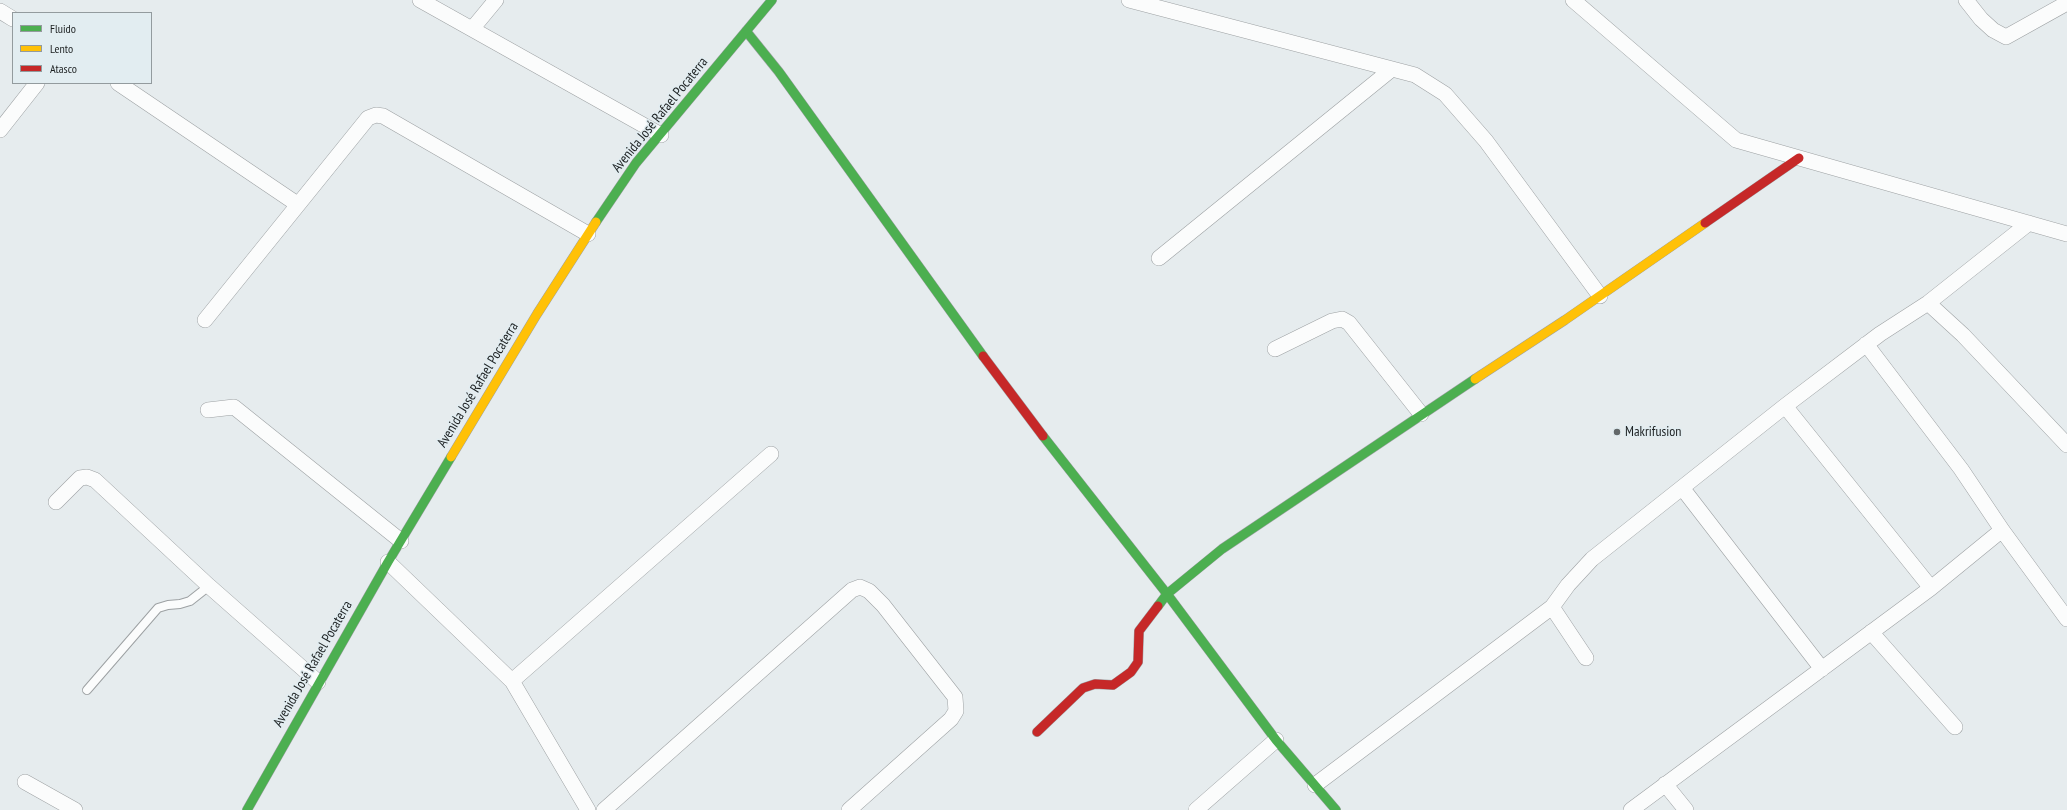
<!DOCTYPE html>
<meta charset="utf-8">
<style>
body{margin:0}
#map{position:relative;width:2067px;height:810px;overflow:hidden;background:#e6ecee;font-family:"PT Sans Narrow",sans-serif}
canvas{display:block}
.legend{position:absolute;left:12px;top:12px;width:140px;height:72px;box-sizing:border-box;background:#e2edf1;border:1px solid #939b9e;margin:0;padding:5px 7px;list-style:none;font-size:12px;color:#1d2122}
.legend li{display:flex;align-items:center;gap:8px;height:20px}
.legend b{width:20px;border:1px solid #939b9e}
</style>
<div id="map">
<canvas width="2067" height="810"></canvas>
<ul class="legend">
<li><b style="height:5px;background:#4caf50"></b>Fluido</li>
<li><b style="height:5px;background:#ffc107"></b>Lento</li>
<li><b style="height:5px;background:#c62828"></b>Atasco</li>
</ul>
</div>
<script>
const c = document.querySelector('canvas').getContext('2d');
c.lineJoin = 'round';
const toPath = rows => new Path2D(rows.map(r => 'M' + r).join(''));
function trace(path, color, width, dash) { c.strokeStyle = color; c.lineWidth = width; c.lineCap = dash ? 'butt' : 'round'; c.setLineDash(dash || []); c.stroke(path); }
function drawText(font, color, halo, rows, align = 'center') {
  c.font = font + ' "PT Sans Narrow",sans-serif'; c.lineWidth = 3; c.setLineDash([]); c.textBaseline = 'middle'; c.strokeStyle = halo; c.fillStyle = color; for (const [text, x, y, turn = 0] of rows) {
    c.save(); c.translate(x, y); c.rotate((+turn || 0) * Math.PI / 180); c.textAlign = isNaN(turn) ? turn : align; if (halo) c.strokeText(text, 0, 0); c.fillText(text, 0, 0); c.restore();
  }
}
const lane = toPath([
 [87,690,158,608,168,605,180,604,190,601,209,586]
]);
const street = toPath([
 [420,0,661,135],
 [1129,0,1415,75,1445,94,1486,141,1600,296],
 [1573,0,1736,140,2067,234],
 [1966,0,1981,19,1993,30,2006,37,2067,3],
 [0,11,13,19],
 [472,29,496,0],
 [118,83,297,204],
 [0,130,37,83],
 [1159,258,1392,69],
 [1928,303,1963,335,2067,445],
 [205,320,368,118,376,115,383,116,588,234],
 [1275,349,1332,321,1342,319,1349,323,1421,414],
 [1785,406,1931,588],
 [208,410,234,407,401,541],
 [1683,489,1822,669],
 [56,502,80,478,87,477,95,480,209,586,318,682],
 [2002,530,2067,619],
 [388,562,512,681,588,810],
 [1552,607,1586,658],
 [1871,632,1955,727],
 [512,681,771,454],
 [25,782,75,810],
 [1665,784,1686,810],
 [1315,785,1552,607,1568,585,1592,559,1785,406,1880,334,1928,303,2029,223],
 [604,810,852,590,860,587,869,591,883,605,955,697,956,711,951,719,849,810],
 [1196,810,1276,740],
 [1631,810,1931,588,2002,530,1961,469,1866,344]
]);
const fast = toPath([
 [746,31,779,72,983,356],
 [596,222,636,163,772,0],
 [1043,436,1167,594,1276,740,1336,810],
 [1158,606,1167,594,1222,549,1475,379],
 [247,810,388,562,451,457]
]);
const slow = toPath([
 [1475,379,1565,320,1705,223],
 [451,457,537,314,596,222]
]);
const jam = toPath([
 [1705,223,1799,158],
 [983,356,1043,436],
 [1037,732,1083,688,1095,684,1113,685,1131,672,1138,662,1139,631,1158,606]
]);
const markers = [
 [1617,432,4,"#636869"]
];
const streetNames = [
 ["Avenida José Rafael Pocaterra",660,115,-51],
 ["Avenida José Rafael Pocaterra",478,385,-59],
 ["Avenida José Rafael Pocaterra",313,664,-60]
];
const poiNames = [
 ["Makrifusion",1625,432]
];
trace(lane, '#9da1a3', 10);
trace(street, '#9da1a3', 16);
trace(fast, '#9da1a3', 10);
trace(slow, '#9da1a3', 10);
trace(jam, '#9da1a3', 10);
trace(lane, '#fbfcfc', 8);
trace(street, '#fbfcfc', 15);
trace(fast, '#4caf50', 9);
trace(slow, '#ffc107', 9);
trace(jam, '#c62828', 9);
for (const [x, y, r, color] of markers) { const dot = new Path2D(); dot.arc(x, y, r, 0, 2 * Math.PI); c.fillStyle = color; c.fill(dot); trace(dot, '#e2edf1', 1.5); }
drawText('14px', '#1d2122', '#e2edf1', streetNames);
drawText('14px', '#1d2122', '#e2edf1', poiNames, 'left');
</script>
